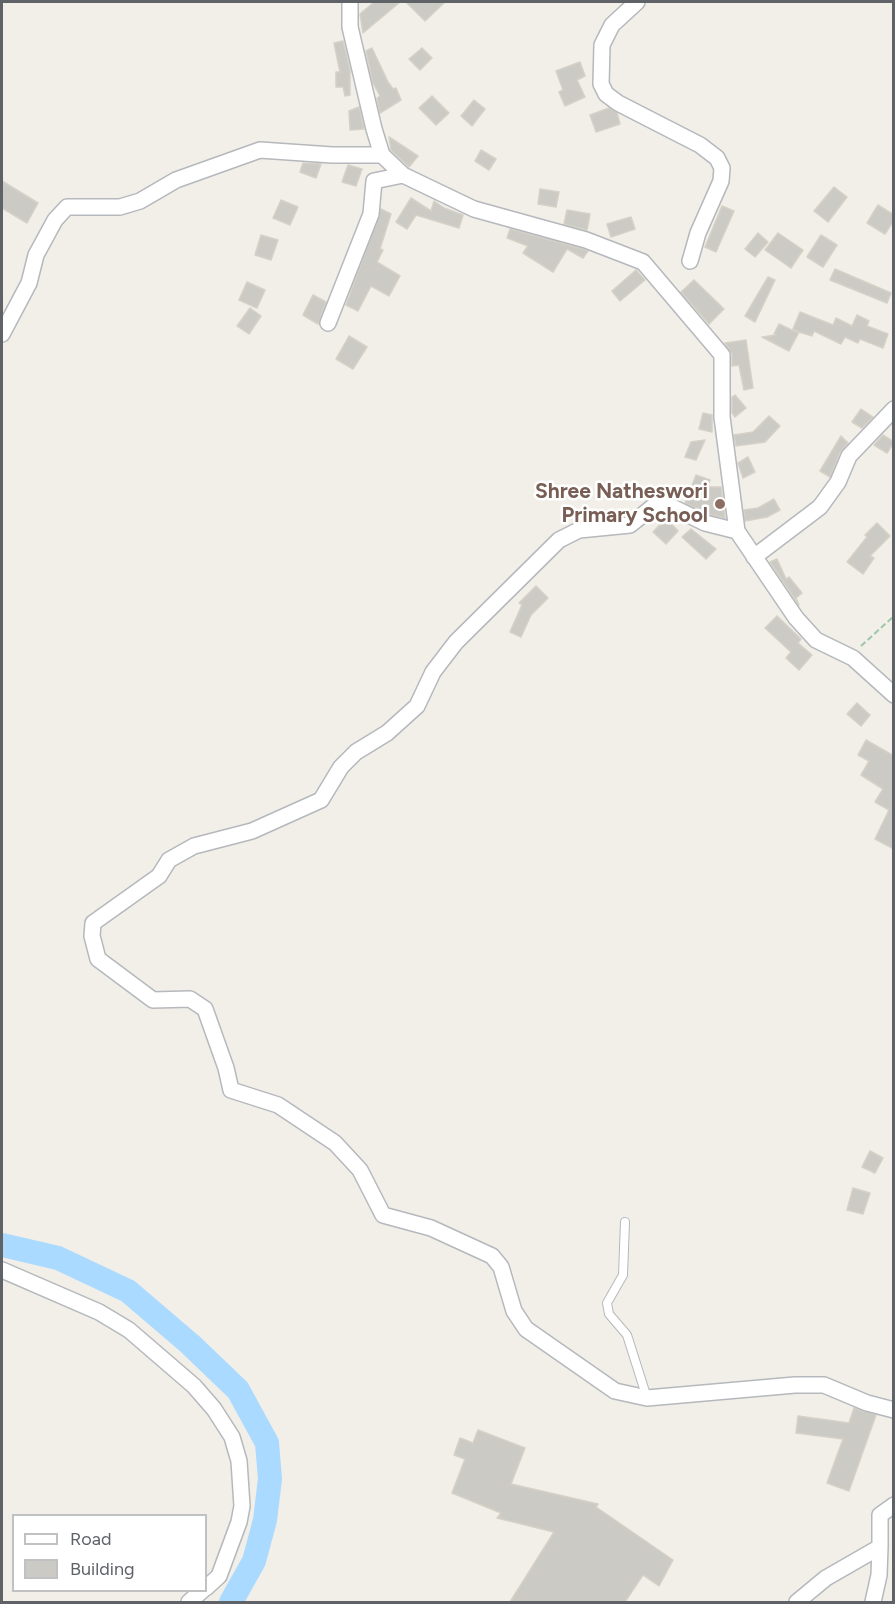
<!DOCTYPE html>
<style>
body{margin:0}
#map{position:relative;width:895px;height:1604px;overflow:hidden;background:#f1efe8;font-family:Figtree,sans-serif}
canvas{display:block}
.frame{position:absolute;inset:0;border:3px solid #5f6368;pointer-events:none}
.legend{position:absolute;left:12px;top:1514px;width:195px;height:78px;box-sizing:border-box;background:#fff;border:2px solid #bfc1c3;margin:0;padding:8px 10px;list-style:none;font-size:18px;color:#5f6368}
.legend li{display:flex;align-items:center;gap:12px;height:30px}
.legend b{width:30px;border:2px solid #bfc1c3}
</style>
<div id="map">
<canvas width="895" height="1604"></canvas>
<div class="frame"></div>
<ul class="legend">
<li><b style="height:8px;background:#fff"></b>Road</li>
<li><b style="height:16px;background:#cccac5"></b>Building</li>
</ul>
</div>
<script>
const c = document.querySelector('canvas').getContext('2d');
c.lineJoin = 'round';
const toPath = rows => new Path2D(rows.map(r => 'M' + r).join(''));
function trace(path, color, width, dash) { c.strokeStyle = color; c.lineWidth = width; c.lineCap = dash ? 'butt' : 'round'; c.setLineDash(dash || []); c.stroke(path); }
function fillPath(path, color) { c.fillStyle = color; c.fill(path, 'evenodd'); }
function drawText(font, color, halo, rows, align = 'center') {
  c.font = font + ' Figtree,sans-serif'; c.lineWidth = 5; c.setLineDash([]); c.textBaseline = 'middle'; c.strokeStyle = halo; c.fillStyle = color; for (const [text, x, y, turn = 0] of rows) {
    c.save(); c.translate(x, y); c.rotate((+turn || 0) * Math.PI / 180); c.textAlign = isNaN(turn) ? turn : align; if (halo) c.strokeText(text, 0, 0); c.fillText(text, 0, 0); c.restore();
  }
}
const river = toPath([
 [2,1245,58,1258,128,1291,190,1344,238,1390,267,1443,270,1479,265,1520,254,1561,231,1602]
]);
const building = toPath([
 [374,2,400,2,363,33,360,14,374,2],
 [406,2,445,2,425,21,406,2],
 [343,41,350,70,350,95,345,96,343,87,336,87,336,72,340,72,334,43,343,41],
 [372,48,388,82,393,89,396,88,401,100,380,113,377,98,380,96,373,83,366,51,372,48],
 [422,48,432,58,420,70,409,59,422,48],
 [580,62,585,76,577,80,585,97,565,106,559,92,563,90,556,71,580,62],
 [432,96,449,113,436,125,419,108,432,96],
 [474,100,485,109,472,126,461,116,474,100],
 [359,107,364,129,350,130,349,111,359,107],
 [609,108,617,113,620,124,596,132,590,115,609,108],
 [389,137,418,156,409,167,391,150,389,137],
 [481,150,496,159,489,170,475,161,481,150],
 [303,163,321,164,316,178,300,172,303,163],
 [348,165,362,169,356,186,342,182,348,165],
 [2,181,38,203,27,223,2,208,2,181],
 [834,187,847,197,828,222,814,211,834,187],
 [540,189,559,192,556,207,538,204,540,189],
 [411,198,431,211,434,201,444,208,463,215,459,228,416,215,407,229,396,222,411,198],
 [281,200,298,207,290,225,273,218,281,200],
 [878,205,894,215,894,220,885,234,867,223,878,205],
 [722,206,734,211,716,252,705,247,722,206],
 [381,209,391,214,380,249,383,250,377,262,400,276,389,296,371,286,358,311,346,305,381,209],
 [567,210,590,214,587,230,564,224,567,210],
 [631,217,635,229,611,237,607,224,631,217],
 [510,229,583,249,588,251,583,258,567,249,553,272,523,253,528,246,507,238,510,229],
 [758,233,768,242,755,257,745,249,758,233],
 [778,233,803,250,791,268,765,250,778,233],
 [261,235,278,240,271,260,255,255,261,235],
 [821,235,837,245,823,267,807,257,821,235],
 [835,269,891,293,887,303,830,280,835,269],
 [636,270,645,280,620,301,612,291,636,270],
 [768,277,775,280,755,322,745,316,768,277],
 [694,280,724,309,709,324,681,292,694,280],
 [247,282,265,290,257,308,239,300,247,282],
 [313,295,326,302,318,324,303,315,313,295],
 [250,308,261,316,249,334,237,326,250,308],
 [800,312,833,325,836,318,852,326,857,315,869,321,867,326,888,334,883,348,860,339,858,343,845,337,841,344,814,331,812,336,799,332,789,351,762,337,776,335,774,334,779,324,796,332,799,332,793,329,800,312],
 [349,336,367,347,353,369,336,359,349,336],
 [746,340,753,388,744,390,739,365,732,366,732,354,725,343,746,340],
 [735,395,746,408,735,417,732,413,732,397,735,395],
 [861,409,873,417,862,428,852,422,861,409],
 [703,413,712,415,712,432,699,429,703,413],
 [769,416,780,426,765,442,736,446,734,435,753,432,769,416],
 [883,435,894,442,887,453,874,445,883,435],
 [841,436,848,443,840,452,830,477,820,471,841,436],
 [705,440,696,460,685,457,691,442,705,440],
 [748,457,755,472,743,478,738,463,748,457],
 [696,475,710,480,708,487,721,487,725,518,708,514,685,503,696,475],
 [774,499,780,510,767,517,745,521,744,510,758,508,774,499],
 [666,518,678,531,666,544,653,532,666,518],
 [877,523,890,536,870,556,874,558,863,574,847,562,867,537,865,535,877,523],
 [691,529,716,549,706,559,682,537,691,529],
 [777,559,786,579,789,577,802,593,796,598,799,605,770,562,777,559],
 [536,586,548,598,531,615,521,637,510,632,522,605,519,603,536,586],
 [777,616,801,639,798,643,812,655,799,670,786,658,791,652,765,628,777,616],
 [857,703,870,715,861,726,847,714,857,703],
 [866,740,894,756,894,849,875,839,889,810,875,802,883,789,861,775,869,761,858,755,866,740],
 [870,1151,883,1158,875,1173,862,1167,870,1151],
 [853,1188,870,1193,863,1214,847,1210,853,1188],
 [854,1408,876,1415,849,1491,827,1483,843,1439,796,1433,798,1416,849,1423,854,1408],
 [478,1430,525,1448,511,1484,598,1504,596,1507,673,1560,659,1586,643,1575,625,1602,510,1602,554,1532,497,1518,501,1513,452,1493,465,1459,454,1455,460,1438,473,1443,478,1430]
]);
const path = toPath([
 [861,646,894,616]
]);
const lane = toPath([
 [625,1222,623,1275,607,1303,609,1314,627,1335,647,1398]
]);
const street = toPath([
 [350,2,350,27,374,129,382,155,403,175,474,209,586,240,643,262,722,355,722,417,737,531,796,618,816,640,853,658,894,695],
 [637,2,612,25,602,45,601,84,606,94,618,103,700,145,717,158,722,168,721,181,698,233,690,261],
 [328,323,371,214,374,181,403,175],
 [2,334,29,283,36,255,55,220,67,207,120,207,140,201,176,180,260,150,332,155,382,155],
 [737,531,705,523,666,504,655,505,630,525,579,530,559,540,456,642,433,672,417,706,387,733,356,752,341,767,321,800,252,831,194,846,169,860,159,876,93,923,92,936,98,959,153,1000,190,999,205,1009,226,1068,231,1090,278,1105,335,1143,360,1170,383,1215,431,1228,492,1256,501,1267,514,1311,526,1329,615,1391,647,1398,795,1385,824,1385,867,1403,894,1410],
 [754,557,820,507,838,482,849,456,894,409],
 [2,1270,99,1312,129,1330,194,1386,214,1409,232,1437,239,1461,242,1506,239,1522,219,1576,206,1588],
 [189,1602,203,1590],
 [797,1602,826,1578,880,1547,880,1515,894,1505],
 [873,1602,879,1575,880,1547]
]);
const markers = [
 [720,504,6,"#8d6e63"]
];
const educationNames = [
 ["Shree Natheswori",708,492],
 ["Primary School",708,516]
];
trace(river, '#aadaff', 24);
fillPath(building, '#cccac5');
trace(building, '#d6d1c6', 1.5);
trace(lane, '#b5b8bc', 10);
trace(street, '#b5b8bc', 18);
trace(path, '#9cc7a9', 2, [6, 3]);
trace(lane, '#fff', 8);
trace(street, '#fff', 15);
for (const [x, y, r, color] of markers) { const dot = new Path2D(); dot.arc(x, y, r, 0, 2 * Math.PI); c.fillStyle = color; c.fill(dot); trace(dot, '#fff', 2); }
drawText('bold 21px', '#785e54', '#fff', educationNames, 'right');
</script>
